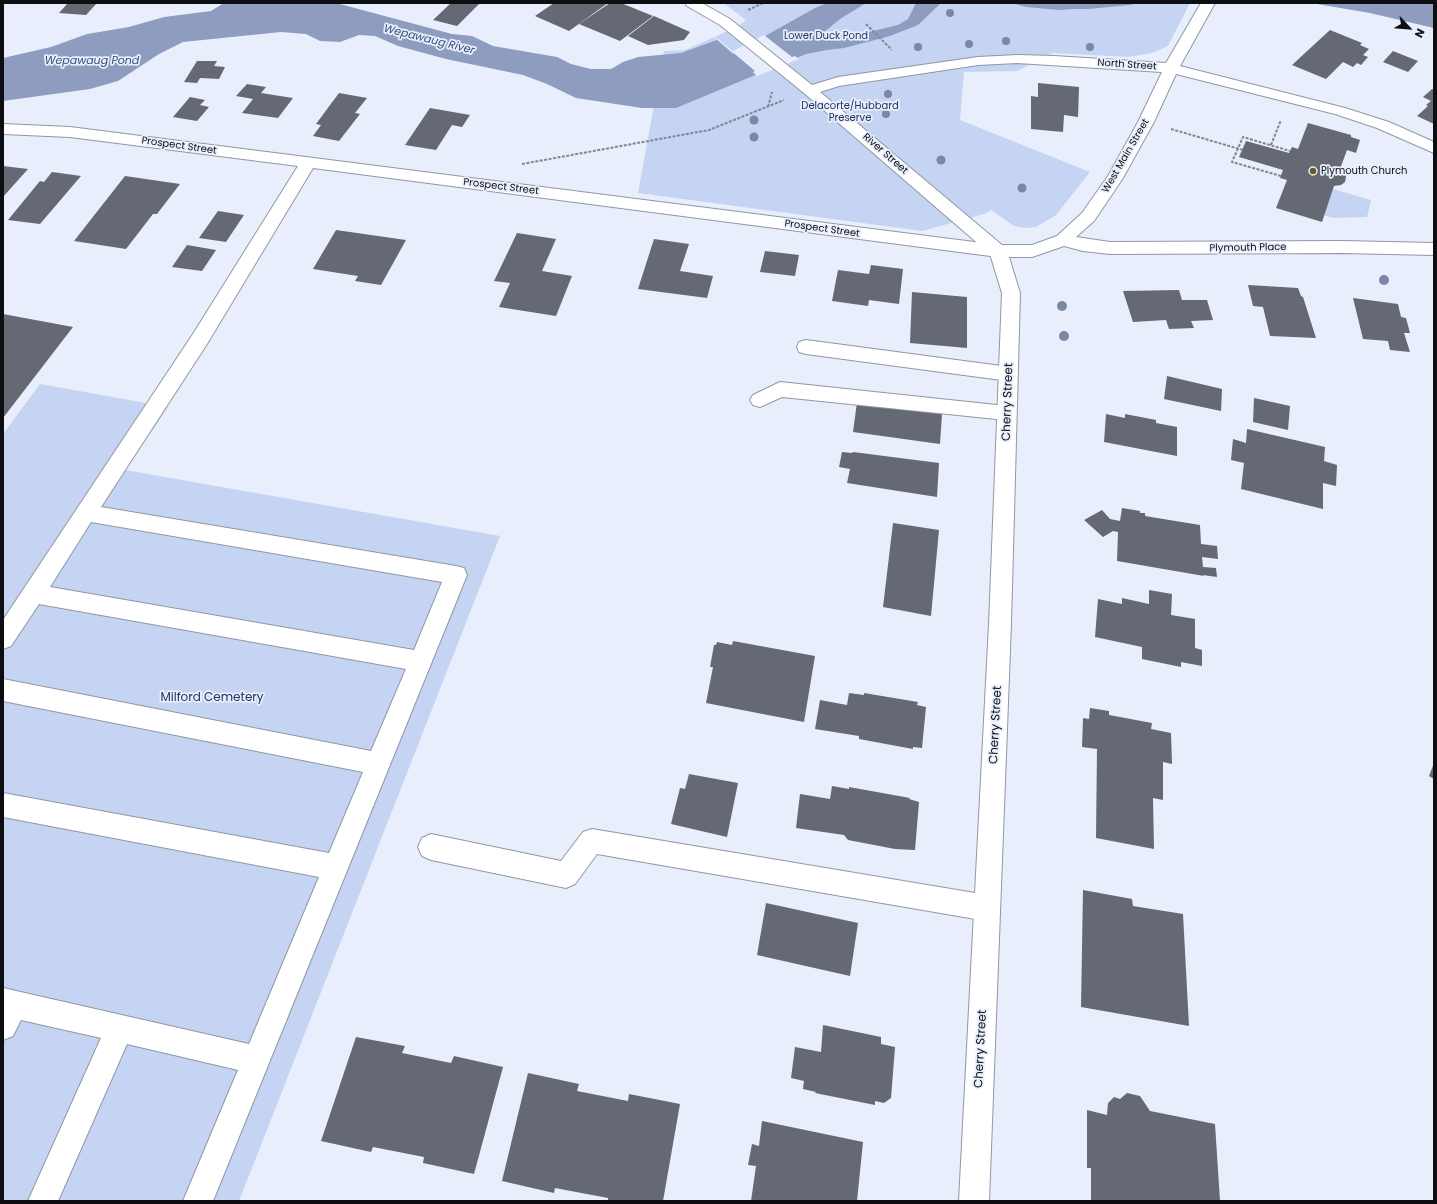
<!DOCTYPE html>
<style>
body{margin:0}
#map{position:relative;width:1437px;height:1204px;overflow:hidden;background:#e8eefb;font-family:Poppins,sans-serif}
canvas{display:block}
.frame{position:absolute;inset:0;border:4px solid #0c0e12;pointer-events:none}
.north{position:absolute;left:1389px;top:8px;width:40px;height:40px;-webkit-text-stroke:3px #e8eefb;paint-order:stroke;rotate:116deg;font-size:11px;font-weight:700;line-height:16px;text-align:center;color:#0c0e12}
.north::after{content:'';display:block;margin:auto;width:14px;height:18px;background:#0c0e12;clip-path:polygon(50% 0,100% 100%,50% 72%,0 100%)}
</style>
<div id="map">
<canvas width="1437" height="1204"></canvas>
<div class="frame"></div>
<div class="north">N</div>
</div>
<script>
const c = document.querySelector('canvas').getContext('2d');
c.lineJoin = 'round';
function fillPath(path, color) { c.fillStyle = color; c.fill(path, 'evenodd'); }
const toPath = rows => new Path2D(rows.map(r => 'M' + r).join(''));
function trace(path, color, width, dash) { c.strokeStyle = color; c.lineWidth = width; c.lineCap = dash ? 'butt' : 'round'; c.setLineDash(dash || []); c.stroke(path); }
function drawText(font, color, halo, rows, align = 'center') {
  c.font = font + ' Poppins,sans-serif'; c.lineWidth = 3.5; c.setLineDash([]); c.textBaseline = 'middle'; c.strokeStyle = halo; c.fillStyle = color; for (const [text, x, y, turn = 0] of rows) {
    c.save(); c.translate(x, y); c.rotate((+turn || 0) * Math.PI / 180); c.textAlign = isNaN(turn) ? turn : align; if (halo) c.strokeText(text, 0, 0); c.fillText(text, 0, 0); c.restore();
  }
}
const green = toPath([
 [728,3,1190,3,1168,46,1152,53,1129,57,1053,53,1017,71,964,72,960,120,1090,172,1056,215,1036,227,1026,228,1014,226,991,210,984,214,922,231,638,193,664,51,685,50,737,27,746,20,726,5],
 [1333,189,1371,200,1367,217,1333,218,1324,215],
 [40,384,168,407,125,470,500,536,239,1201,3,1201,3,434]
]);
const water = toPath([
 [224,3,336,3,452,34,472,36,493,46,557,57,571,64,591,69,611,69,623,62,638,57,681,53,717,40,733,54,815,8,827,3,866,3,840,19,818,37,857,38,869,32,898,25,908,19,916,3,941,3,918,25,890,36,844,48,827,50,806,54,676,108,642,108,576,98,547,84,523,75,446,59,398,46,375,36,359,35,340,42,320,41,306,34,281,32,183,42,159,54,118,81,90,89,3,101,3,58,51,47,87,34,129,27,164,17,211,11],
 [1012,3,1137,3,1130,5,1089,9,1073,9,1059,10,1026,7],
 [1311,3,1434,3,1434,28,1370,13]
]);
const pier = toPath([
 [764,35,792,57,795,56,799,59,757,76,753,72,755,71,717,39,713,39,717,38,733,51]
]);
const building = toPath([
 [68,3,97,3,86,15,59,13],
 [451,3,480,3,457,26,433,20],
 [554,3,608,3,569,31,535,16],
 [610,3,621,3,653,16,620,41,579,24],
 [654,16,690,32,684,40,648,45,628,36],
 [1330,30,1362,43,1360,45,1369,49,1363,55,1368,57,1361,65,1357,63,1353,67,1343,62,1326,79,1292,65],
 [1393,51,1418,61,1408,72,1383,62],
 [197,61,217,61,214,66,225,67,219,79,200,78,197,83,184,82],
 [1038,83,1079,87,1078,117,1064,115,1063,132,1031,129,1031,96,1038,97],
 [247,84,266,87,261,93,293,98,278,118,242,113,253,99,236,96],
 [1432,89,1434,90,1434,124,1417,116,1428,106,1426,105,1431,101,1423,97],
 [339,93,367,98,355,113,360,114,339,141,313,136,321,125,316,124],
 [190,97,205,100,200,105,209,107,197,121,173,117],
 [430,108,470,115,462,127,452,125,436,150,405,145],
 [1308,123,1351,135,1351,137,1360,140,1356,153,1347,150,1340,169,1345,172,1346,177,1345,182,1341,185,1334,186,1322,222,1276,208,1287,180,1280,178,1283,170,1239,157,1246,141,1289,153,1292,147,1298,149],
 [3,166,28,169,3,197],
 [52,172,81,176,40,224,8,220,40,181,44,182],
 [125,176,180,184,157,214,153,214,126,249,74,241],
 [218,211,244,215,226,242,199,238],
 [336,230,406,240,381,285,355,281,358,276,313,269],
 [517,233,556,239,542,271,572,276,556,316,499,307,510,283,494,281],
 [654,239,689,244,680,271,713,276,707,298,638,289],
 [187,245,216,250,202,271,172,267],
 [765,251,799,255,795,276,760,272],
 [871,265,903,269,899,304,869,300,868,306,832,301,838,270,869,274],
 [1248,285,1298,288,1301,296,1303,297,1316,338,1270,336,1263,307,1253,306],
 [1179,290,1182,300,1207,300,1213,320,1191,321,1194,328,1169,329,1166,320,1133,322,1123,291],
 [912,292,967,297,967,348,910,343],
 [1353,298,1398,304,1401,317,1406,318,1410,333,1404,333,1410,352,1390,350,1388,341,1363,339],
 [3,314,73,327,3,418],
 [1167,376,1222,389,1221,411,1164,399],
 [1254,398,1290,406,1288,430,1253,422],
 [857,402,942,414,940,444,853,432],
 [1106,414,1125,418,1125,414,1156,420,1156,423,1177,427,1177,456,1104,442],
 [1247,429,1325,447,1324,461,1337,465,1336,486,1323,483,1323,509,1241,489,1244,463,1231,460,1233,439,1246,443],
 [842,452,852,453,853,452,939,463,937,497,847,483,850,469,839,467],
 [1122,508,1140,511,1140,513,1145,513,1145,516,1200,525,1201,544,1217,546,1218,559,1202,557,1203,567,1216,568,1217,577,1203,575,1204,576,1117,561,1118,532,1113,531,1103,537,1084,520,1102,510,1110,519,1120,521],
 [893,523,939,530,931,616,883,607],
 [1149,590,1172,594,1171,615,1195,619,1195,648,1202,650,1202,666,1181,662,1181,667,1142,659,1142,647,1095,637,1098,599,1122,604,1122,598,1149,604],
 [733,641,815,656,804,722,706,703,713,667,710,667,714,645,716,645,717,642,732,645],
 [849,693,864,695,864,693,918,702,917,705,926,707,922,748,913,747,913,749,859,739,859,736,815,729,820,700,847,705],
 [1090,708,1109,711,1109,715,1152,723,1151,729,1171,733,1172,764,1163,762,1163,800,1153,798,1154,849,1096,838,1097,749,1082,747,1083,718,1089,719],
 [1434,763,1434,779,1429,776],
 [689,774,738,783,727,837,671,824,680,788,685,789],
 [832,786,849,789,849,787,910,798,909,799,919,802,915,850,895,849,848,840,844,835,796,828,800,794,830,799],
 [1083,890,1132,899,1133,906,1183,914,1189,1026,1081,1007],
 [766,903,858,923,850,976,757,955],
 [823,1025,881,1037,881,1044,895,1047,891,1098,884,1103,875,1101,875,1105,815,1093,816,1092,803,1089,804,1081,791,1078,795,1047,821,1052],
 [356,1037,405,1046,402,1053,451,1063,454,1056,503,1067,474,1174,423,1163,424,1157,373,1147,371,1152,321,1141],
 [528,1073,579,1084,577,1091,628,1101,629,1094,680,1104,663,1201,608,1201,608,1198,555,1188,554,1193,502,1181],
 [1127,1093,1140,1096,1150,1111,1215,1124,1220,1201,1091,1201,1091,1168,1087,1168,1087,1110,1107,1115,1108,1103,1114,1097,1120,1099],
 [762,1121,863,1142,857,1201,751,1201,756,1166,748,1165,752,1144,759,1146]
]);
const path = toPath([
 [748,10,763,3],
 [866,24,892,50],
 [768,107,772,92],
 [1171,129,1243,150],
 [1271,145,1281,120],
 [522,164,709,130,784,100],
 [1281,176,1232,162,1243,137,1290,151]
]);
const minor = toPath([
 [3,124,70,127,998,245,1004,247,1007,251,1004,255,998,257,313,168,207,344,101,507,456,566,464,568,467,575,213,1201,183,1201,238,1070,127,1044,58,1201,28,1201,101,1038,21,1020,13,1036,3,1040,3,988,249,1044,319,877,3,817,3,793,329,853,363,772,3,701,3,679,371,751,406,669,39,604,11,646,3,649,3,620,193,334,298,166,70,137,3,134,3,124],
 [91,522,442,582,414,650,50,587,91,522],
 [806,340,1009,367,1016,369,1018,374,1016,379,1009,381,806,354,799,352,797,347,799,342,806,340],
 [780,382,1006,406,1013,408,1016,413,1013,418,1006,420,782,397,760,407,753,405,750,400,753,395,780,382],
 [592,829,987,895,996,899,1000,908,996,917,987,921,597,854,575,884,566,888,431,860,422,856,418,847,422,838,431,834,561,861,583,832,592,829]
]);
const major = toPath([
 [685,3,702,3,730,19,812,85,838,77,978,57,1017,55,1054,56,1166,63,1201,3,1215,3,1180,66,1345,108,1389,122,1434,142,1434,153,1377,128,1335,114,1176,74,1154,122,1123,178,1094,221,1076,237,1110,242,1343,241,1434,243,1434,255,1343,253,1110,254,1083,251,1064,246,1032,257,1009,257,1020,293,1011,624,989,1201,959,1201,989,624,1002,293,990,254,804,93,720,25,687,6,685,3],
 [1017,63,1162,72,1138,122,1108,176,1082,213,1057,236,1032,245,1002,245,820,92,839,86,978,65,1017,63]
]);
const trees = [
 [950,13,4],
 [1006,41,4],
 [969,44,4],
 [918,47,4],
 [1090,47,4],
 [888,94,4],
 [886,114,4],
 [754,120,4.5],
 [754,137,4.5],
 [941,160,4.5],
 [1022,188,4.5],
 [1384,280,5],
 [1062,306,5],
 [1064,336,5]
];
const markers = [
 [1313,171,4,"#6e5827"]
];
const farParknames = [
 ["Lower Duck Pond",826,36],
 ["Delacorte/Hubbard",850,106],
 ["Preserve",850,118]
];
const farStreetnames = [
 ["North Street",1127,65,4],
 ["Prospect Street",179,146,8],
 ["River Street",885,154,41],
 ["West Main Street",1126,156,-60],
 ["Prospect Street",501,187,7],
 ["Prospect Street",822,229,8],
 ["Plymouth Place",1248,248,-1]
];
const farPoinames = [
 ["Plymouth Church",1321,171]
];
const farWaternames = [
 ["Wepawaug River",429,40,14],
 ["Wepawaug Pond",92,61]
];
const streetNames = [
 ["Cherry Street",1008,402,-88],
 ["Cherry Street",996,725,-87],
 ["Cherry Street",981,1049,-87]
];
const parkNames = [
 ["Milford Cemetery",212,698]
];
fillPath(green, '#c5d4f3');
fillPath(water, '#8e9dbf');
fillPath(pier, '#e8eefb');
fillPath(building, '#646974');
trace(minor, '#9197a3', 2);
trace(major, '#9197a3', 2);
trace(path, '#82868f', 2, [3, 1.5]);
fillPath(minor, '#fff');
fillPath(major, '#fff');
c.fillStyle = '#7a87a5';
for (const [x, y, r] of trees) { c.beginPath(); c.arc(x, y, r, 0, 2 * Math.PI); c.fill(); }
for (const [x, y, r, color] of markers) { const dot = new Path2D(); dot.arc(x, y, r, 0, 2 * Math.PI); c.fillStyle = color; c.fill(dot); trace(dot, '#e8eefb', 1.5); }
drawText('10px', '#20325f', '#e8eefb', farParknames);
drawText('10px', '#0c0e12', '#e8eefb', farStreetnames);
drawText('10px', '#0c0e12', '#e8eefb', farPoinames, 'left');
drawText('italic 11px', '#394d7c', '#e8eefb', farWaternames);
drawText('12px', '#0c0e12', '#e8eefb', streetNames);
drawText('12px', '#20325f', '#e8eefb', parkNames);
</script>
